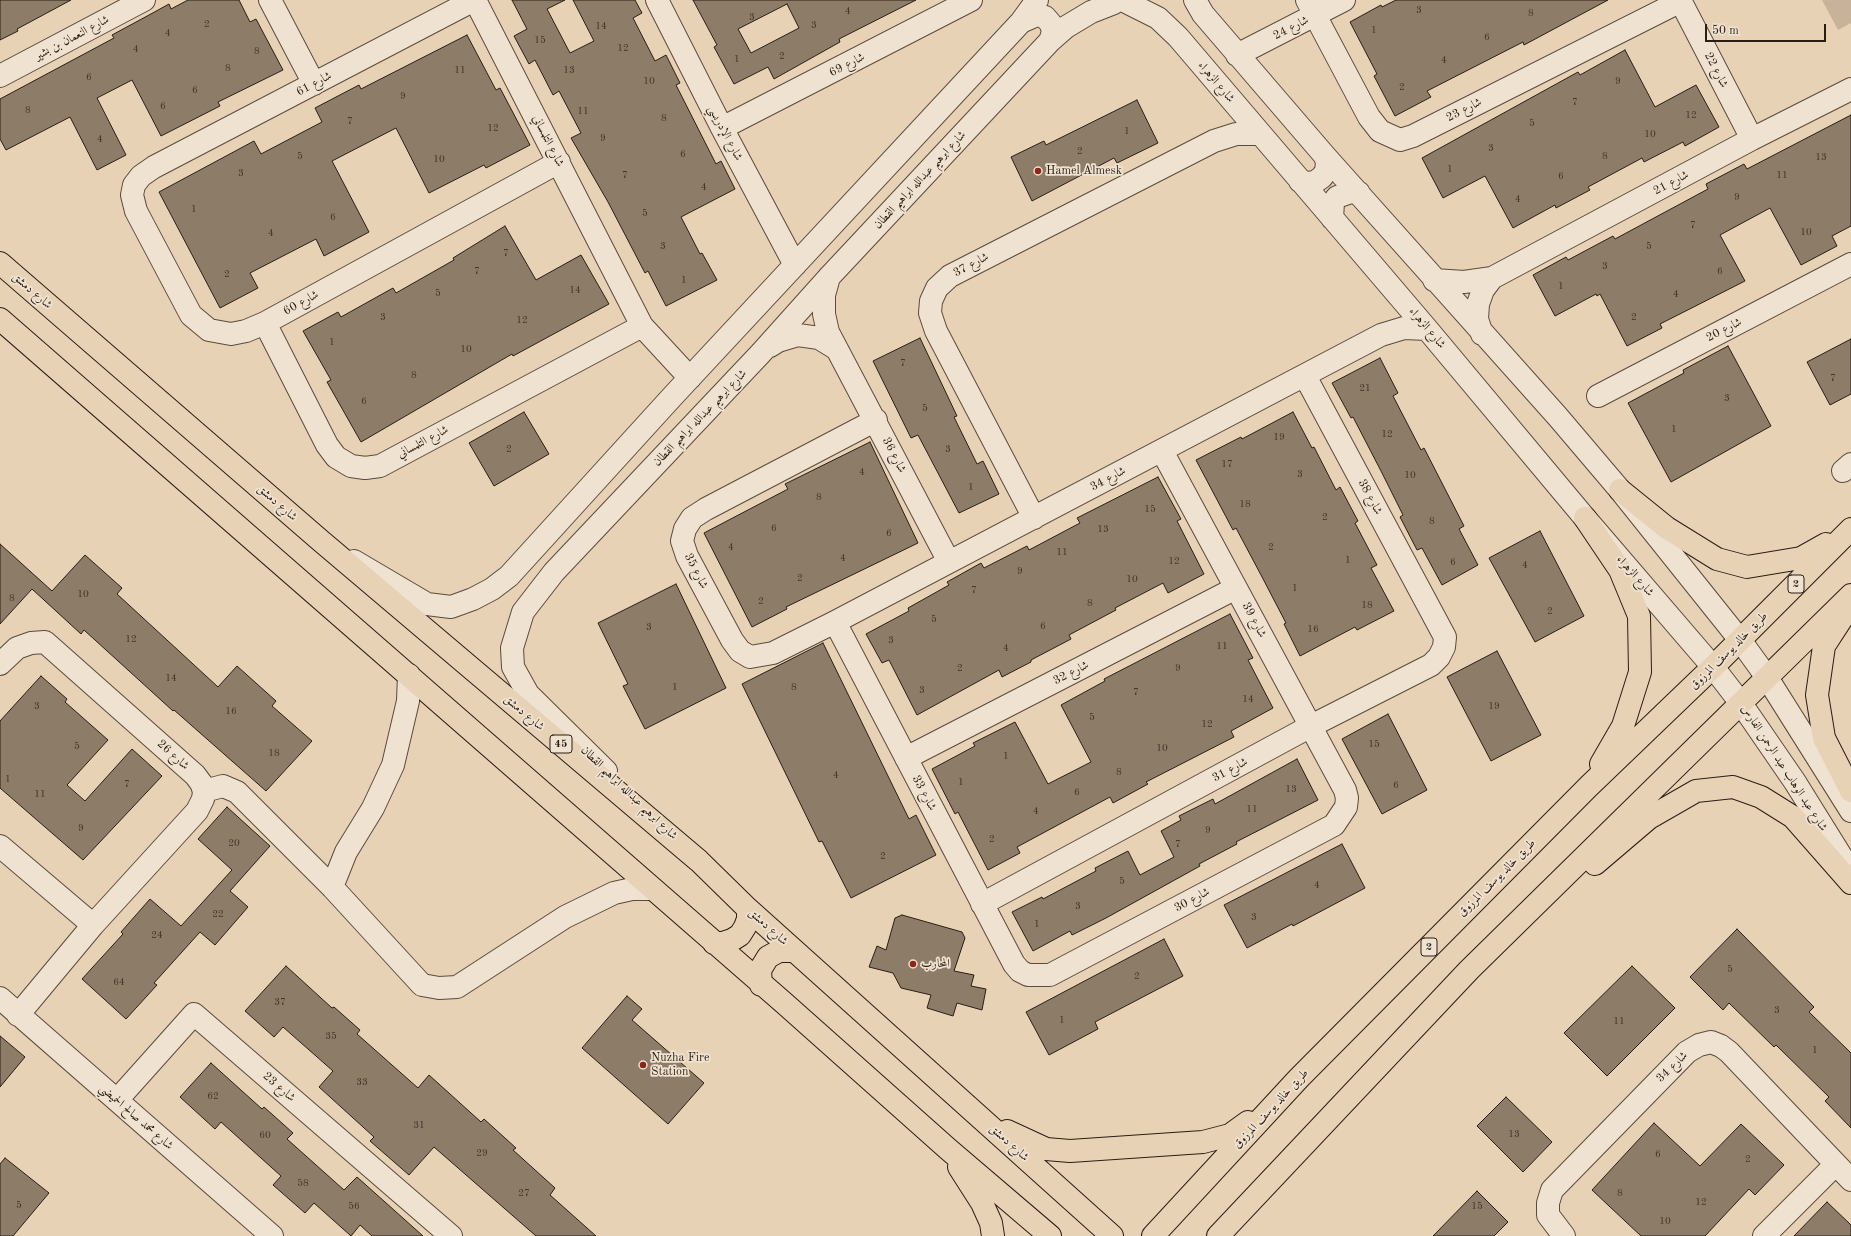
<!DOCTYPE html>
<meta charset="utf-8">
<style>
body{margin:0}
#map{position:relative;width:1851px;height:1236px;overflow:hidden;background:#e8d2b6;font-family:"Old Standard TT",serif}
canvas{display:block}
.scale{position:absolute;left:1705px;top:24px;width:121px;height:18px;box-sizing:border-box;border:2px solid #2a1e14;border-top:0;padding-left:5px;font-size:12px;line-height:14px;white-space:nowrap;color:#2a1e14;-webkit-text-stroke:3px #f0e2d0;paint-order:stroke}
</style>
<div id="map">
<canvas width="1851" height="1236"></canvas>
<div class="scale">50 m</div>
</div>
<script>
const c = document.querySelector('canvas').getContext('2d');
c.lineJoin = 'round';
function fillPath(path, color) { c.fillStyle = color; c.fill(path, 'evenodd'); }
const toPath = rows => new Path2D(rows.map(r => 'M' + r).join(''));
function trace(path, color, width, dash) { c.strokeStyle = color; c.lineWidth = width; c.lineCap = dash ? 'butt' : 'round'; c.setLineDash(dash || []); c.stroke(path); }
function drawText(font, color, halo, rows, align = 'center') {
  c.font = font + ' "Old Standard TT",Amiri,serif'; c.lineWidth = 3.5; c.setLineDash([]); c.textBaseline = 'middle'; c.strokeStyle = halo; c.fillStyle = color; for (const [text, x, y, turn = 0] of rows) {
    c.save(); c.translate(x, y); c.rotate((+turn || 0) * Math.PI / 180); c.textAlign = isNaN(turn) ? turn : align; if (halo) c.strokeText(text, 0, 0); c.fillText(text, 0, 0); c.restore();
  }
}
const green = toPath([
 [1822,0,1851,0,1851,23,1838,30]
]);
const building = toPath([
 [0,0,71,0,17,29,18,31,0,40,0,0],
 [188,0,239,0,250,22,256,19,283,70,218,102,220,106,161,136,132,80,97,98,126,155,97,170,70,117,6,150,0,139,0,99,114,38,112,35,149,15,169,4,171,9,188,0],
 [512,0,565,0,547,9,570,53,594,41,573,0,635,0,642,13,633,18,655,61,666,55,680,83,676,85,716,164,721,161,735,189,681,217,700,254,702,253,717,280,666,306,648,271,645,273,608,202,571,138,581,133,559,91,553,95,535,60,529,64,514,36,527,29,512,0],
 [693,0,916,0,839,39,840,42,774,79,768,67,734,84,714,47,717,45,693,0],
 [787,4,799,28,751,53,738,29,787,4],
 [1396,0,1608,0,1524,45,1523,42,1427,91,1431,97,1395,116,1374,76,1377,74,1350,22,1381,5,1382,7,1396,0],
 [467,35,496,90,500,88,530,145,486,168,484,165,429,193,396,128,332,161,369,232,324,256,316,239,250,273,258,288,220,308,159,192,254,141,261,154,322,122,315,108,359,85,361,89,467,35],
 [1625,50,1655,107,1696,85,1719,127,1685,146,1683,142,1644,162,1642,158,1588,187,1590,190,1556,208,1555,205,1513,228,1485,176,1443,198,1422,158,1578,72,1580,75,1625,50],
 [1137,100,1158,143,1117,163,1114,158,1032,201,1011,157,1044,141,1046,145,1137,100],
 [1851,115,1851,226,1832,236,1837,246,1801,265,1770,208,1720,235,1745,281,1660,324,1662,328,1627,346,1600,294,1597,296,1596,294,1555,316,1533,275,1566,257,1568,260,1613,236,1615,239,1708,189,1706,184,1744,164,1747,169,1851,115],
 [505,226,536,280,581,255,609,304,513,356,512,354,361,442,327,382,331,380,303,331,338,312,341,317,393,288,396,293,454,260,453,258,505,226],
 [920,338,957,416,954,417,977,464,983,461,999,494,959,513,918,435,911,438,873,361,920,338],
 [1851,339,1851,394,1830,405,1807,362,1851,339],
 [1728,346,1771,426,1671,482,1628,403,1684,373,1683,370,1728,346],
 [1380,358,1398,393,1393,396,1421,450,1424,448,1464,526,1459,529,1478,565,1442,585,1422,548,1417,550,1400,517,1403,515,1381,471,1353,417,1351,418,1332,383,1380,358],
 [524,412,549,454,494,486,469,443,524,412],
 [1293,412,1312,448,1314,447,1336,490,1340,487,1358,521,1355,523,1377,565,1371,568,1394,611,1357,630,1355,627,1300,656,1284,624,1286,623,1261,575,1236,528,1233,530,1196,460,1241,437,1242,439,1293,412],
 [870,442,918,543,786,607,787,609,752,627,704,533,788,489,785,484,870,442],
 [1158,477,1181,519,1177,521,1204,574,1168,593,1163,583,1115,608,1116,610,1069,635,1071,639,1031,660,1031,662,1002,677,999,670,917,715,889,660,882,663,866,634,909,611,908,608,949,585,947,582,981,563,984,568,1027,546,1029,550,1080,523,1077,518,1158,477],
 [1540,531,1584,616,1535,642,1489,558,1540,531],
 [0,544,52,591,85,555,122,588,117,594,218,687,237,666,276,701,272,706,312,741,266,791,174,710,173,711,84,630,81,634,32,589,0,624,0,544],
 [676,584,726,688,645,729,623,686,628,684,598,623,676,584],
 [1230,614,1253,658,1248,660,1273,708,1231,731,1234,737,1146,782,1148,784,1113,803,1110,797,1017,847,1020,853,988,870,958,812,955,814,932,769,975,746,973,743,1015,722,1048,784,1091,762,1061,705,1105,681,1104,679,1230,614],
 [823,643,909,819,916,815,936,855,851,898,822,841,819,842,742,684,823,643],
 [1497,651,1541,735,1491,761,1447,677,1497,651],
 [41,676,67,699,65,702,108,740,67,785,85,801,132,749,162,776,83,860,0,788,0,721,41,676],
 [1388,714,1427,790,1382,814,1342,739,1388,714],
 [1297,759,1318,800,1236,842,1237,844,1199,864,1200,866,1106,918,1072,935,1070,931,1033,951,1012,912,1042,897,1043,899,1096,871,1095,868,1128,851,1140,875,1174,857,1161,831,1181,820,1179,816,1213,799,1215,804,1297,759],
 [227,807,270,846,230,891,248,907,215,945,200,932,154,983,157,985,126,1019,82,979,123,934,121,932,150,899,181,926,232,870,198,839,227,807],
 [1342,844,1365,888,1293,926,1292,924,1247,948,1224,905,1342,844],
 [902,915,962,932,965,938,954,971,974,975,971,986,986,989,982,1010,957,1003,953,1016,927,1008,931,995,901,988,893,973,869,967,877,946,886,950,895,918,902,915],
 [1737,929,1814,1007,1809,1012,1851,1053,1851,1128,1825,1101,1829,1097,1776,1045,1774,1047,1729,1003,1723,1010,1690,977,1737,929],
 [1164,939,1183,976,1095,1022,1098,1029,1049,1055,1026,1012,1164,939],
 [286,966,332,1008,334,1007,360,1030,357,1034,418,1088,429,1075,481,1122,484,1119,516,1148,513,1150,555,1188,550,1195,596,1236,536,1236,434,1147,409,1175,370,1141,374,1137,319,1087,333,1071,283,1027,274,1037,245,1011,286,966],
 [1632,966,1675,1008,1607,1076,1564,1033,1632,966],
 [627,996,642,1009,632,1020,704,1083,668,1124,582,1048,627,996],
 [0,1036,25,1057,0,1087,0,1036],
 [211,1063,262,1109,264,1107,293,1133,287,1139,344,1190,357,1177,423,1236,372,1236,360,1225,351,1236,314,1203,305,1213,273,1185,281,1176,221,1122,215,1129,180,1097,211,1063],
 [1506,1097,1552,1142,1523,1172,1477,1126,1506,1097],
 [1654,1123,1700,1166,1741,1124,1784,1165,1755,1195,1749,1189,1705,1236,1641,1236,1592,1190,1654,1123],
 [5,1158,49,1193,13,1236,0,1236,0,1164,5,1158],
 [1477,1191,1508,1222,1494,1236,1433,1236,1477,1191],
 [1827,1202,1851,1225,1851,1236,1794,1236,1827,1202]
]);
const minor = toPath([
 [270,0,314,84],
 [474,0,154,167,141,176,134,185,132,195,136,211,191,315,209,330,231,334,246,331,265,323,559,162],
 [475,0,642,326,690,378],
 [657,0,722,128,795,265],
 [1195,0,1203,14,1325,156,1558,417,1620,490,1740,640,1766,676,1851,811],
 [1307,0,1369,117,1380,131,1400,140,1413,136,1681,1],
 [1680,0,1752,139],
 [1128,3,1158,18,1178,37,1427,329,1585,518,1713,667,1740,702,1795,782,1851,872],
 [1021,22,1037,15,1045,17,1051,24,1053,32,1050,41],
 [1237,55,1344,0],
 [0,76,144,0],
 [722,128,971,0],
 [1300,181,1308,183,1315,182,1322,177,1326,171,1327,163,1325,156],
 [1332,218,1333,203,1337,197,1351,192,1359,193],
 [829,277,824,295,824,314,828,332,949,562],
 [1434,280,1464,282,1492,278,1752,139,1851,89],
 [265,323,327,445,336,457,351,466,365,468,380,466,642,326],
 [1482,334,1477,319,1478,304,1483,290,1492,278],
 [770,346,778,341,798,335,819,338,837,349],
 [1598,396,1851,264],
 [876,420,706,509,692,518,685,529,682,541,687,556,732,640,740,651,750,657,773,653,835,622,1381,335,1404,328,1427,329],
 [1843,471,1851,464],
 [1034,518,936,331,930,313,931,301,937,288,950,276,1214,141,1236,134,1260,134],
 [354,561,427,604,451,607,473,599,492,589,509,576,671,398,1021,22,1037,0],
 [835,622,1014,964,1020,971,1028,975,1050,975,1334,825,1346,807,1347,798,1345,790,1162,451],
 [0,664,17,648,31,643,45,642,195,775,201,783,204,791,203,799,197,811,93,925,18,1015],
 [906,758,1236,588],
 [606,771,528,694,513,667,512,648,523,612,554,572,761,353,830,276,1050,41,1066,27,1091,12,1114,3],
 [204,791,223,786,237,792,332,887,422,985,439,988,457,987,565,917,614,893,632,889,652,889],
 [0,846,93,925],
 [332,887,346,852,373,808,393,765,408,701,409,675],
 [982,904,1311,726,1431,665,1439,657,1444,647,1445,637,1305,376],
 [0,998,272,1236],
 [117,1100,194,1014,451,1236],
 [1564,1236,1548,1215,1548,1203,1552,1190,1687,1052,1699,1045,1711,1042,1721,1046,1729,1052,1851,1180],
 [1764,1236,1835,1165]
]);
const major = toPath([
 [0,263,321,541,699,861,748,909,1112,1236],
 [0,319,784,1003,948,1149,1050,1236],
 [1620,490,1667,528,1717,559,1747,567,1801,558,1826,544],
 [1585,518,1620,570,1639,616,1640,672,1623,726,1601,764],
 [1848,609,1824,646,1817,695,1824,738,1851,791],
 [1595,864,1649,818,1696,791,1733,787,1761,797,1793,817,1851,883],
 [714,943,723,943,732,940,740,935,745,927,748,919,748,909],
 [761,985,760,970,768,957,779,951,794,951],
 [1007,1131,1046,1149,1070,1151,1203,1142,1230,1135,1248,1122],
 [959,1167,982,1203,991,1223,993,1236],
 [1153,1236,1299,1078,1589,786,1713,667,1851,529],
 [1218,1236,1469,970,1851,595]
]);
const markers = [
 [1038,171,4,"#8f2418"],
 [913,964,4,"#8f2418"],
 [643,1065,4,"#8f2418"]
];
const numberNames = [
 ["3",1419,10],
 ["4",848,11],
 ["8",1531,13],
 ["3",752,17],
 ["2",207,24],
 ["3",814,25],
 ["14",601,26],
 ["1",1374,30],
 ["4",168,33],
 ["6",1487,37],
 ["15",540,40],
 ["12",623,48],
 ["4",136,49],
 ["8",257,51],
 ["2",782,56],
 ["1",737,59],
 ["4",1444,60],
 ["8",228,68],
 ["11",460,70],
 ["13",569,70],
 ["6",89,77],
 ["10",649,81],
 ["9",1618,81],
 ["2",1402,87],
 ["6",195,90],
 ["9",403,96],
 ["7",1575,102],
 ["6",163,106],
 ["8",28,110],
 ["11",583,111],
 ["12",1691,115],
 ["8",664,118],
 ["7",350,121],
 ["5",1532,123],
 ["12",493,128],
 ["1",1127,131],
 ["10",1650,134],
 ["9",603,138],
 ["4",100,139],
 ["3",1491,148],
 ["2",1080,151],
 ["6",683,154],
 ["5",300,156],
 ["8",1605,156],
 ["13",1821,157],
 ["10",439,159],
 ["1",1450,169],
 ["3",241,173],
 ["7",625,175],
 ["11",1782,175],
 ["6",1561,176],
 ["4",704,187],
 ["9",1737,197],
 ["4",1518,199],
 ["1",194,209],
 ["5",645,213],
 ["6",333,217],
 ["7",1693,225],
 ["10",1806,232],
 ["4",271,233],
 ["3",663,246],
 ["5",1649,246],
 ["7",506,253],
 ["3",1605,266],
 ["7",477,271],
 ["6",1720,271],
 ["2",227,274],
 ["1",684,280],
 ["1",1561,286],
 ["14",575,290],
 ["5",438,293],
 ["4",1676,294],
 ["3",383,317],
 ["2",1634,317],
 ["12",522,320],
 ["1",332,342],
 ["10",466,349],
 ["7",903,363],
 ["8",414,375],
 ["7",1833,378],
 ["21",1365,388],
 ["3",1727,398],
 ["6",364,401],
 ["5",925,408],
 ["1",1674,429],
 ["12",1387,434],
 ["19",1279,437],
 ["2",509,449],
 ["3",948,449],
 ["17",1227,464],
 ["4",862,472],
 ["3",1300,474],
 ["10",1410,475],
 ["1",971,487],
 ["8",819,497],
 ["18",1245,504],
 ["15",1150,509],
 ["2",1325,517],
 ["8",1432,521],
 ["6",774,528],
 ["13",1103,529],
 ["6",889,533],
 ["4",731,547],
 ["2",1271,547],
 ["11",1062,552],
 ["4",843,558],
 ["1",1348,560],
 ["12",1174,561],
 ["6",1453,562],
 ["4",1525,565],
 ["9",1020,571],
 ["2",800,578],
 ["10",1132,579],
 ["1",1295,588],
 ["7",974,590],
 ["10",83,594],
 ["8",12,598],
 ["2",761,601],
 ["8",1090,603],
 ["18",1367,605],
 ["2",1550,611],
 ["5",934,619],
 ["6",1043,626],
 ["3",649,627],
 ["16",1313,629],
 ["12",131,639],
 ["3",891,640],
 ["11",1222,646],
 ["4",1006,648],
 ["2",960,668],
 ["9",1178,668],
 ["14",171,678],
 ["1",675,687],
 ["8",794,687],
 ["3",922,690],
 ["7",1136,692],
 ["14",1248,699],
 ["3",37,706],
 ["19",1494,706],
 ["16",231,711],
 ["5",1092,717],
 ["12",1207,724],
 ["15",1374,744],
 ["5",77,746],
 ["10",1162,748],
 ["18",274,753],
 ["1",1006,756],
 ["8",1119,772],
 ["4",836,775],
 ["1",8,779],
 ["1",961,782],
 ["7",127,784],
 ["6",1396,785],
 ["13",1291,789],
 ["6",1077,792],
 ["11",40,794],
 ["11",1252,809],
 ["4",1036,811],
 ["9",81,828],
 ["9",1208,830],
 ["2",992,839],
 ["20",234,843],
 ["7",1178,844],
 ["2",883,856],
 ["5",1122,881],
 ["4",1317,885],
 ["3",1078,906],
 ["22",218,914],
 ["3",1254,917],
 ["1",1037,924],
 ["24",157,935],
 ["5",1730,969],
 ["2",1137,976],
 ["64",119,982],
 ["37",280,1002],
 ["3",1777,1010],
 ["1",1062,1020],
 ["11",1619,1021],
 ["35",331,1036],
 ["1",1815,1050],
 ["33",362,1082],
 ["62",213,1096],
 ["31",419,1125],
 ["13",1514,1134],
 ["60",265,1135],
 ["29",482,1153],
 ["6",1658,1154],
 ["2",1748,1159],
 ["58",303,1183],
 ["27",524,1193],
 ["8",1620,1193],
 ["12",1701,1202],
 ["5",19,1205],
 ["56",354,1206],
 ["15",1477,1206],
 ["10",1665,1221]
];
const shields = [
 [1796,584,16],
 [561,744,22],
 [1429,947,16]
];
const shieldNames = [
 ["2",1796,584],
 ["45",561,744],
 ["2",1429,947]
];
const streetNames = [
 ["شارع 24",1291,28,-27],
 ["شارع النعمان بن بشير",72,38,-28],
 ["شارع 69",847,65,-27],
 ["شارع 22",1716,70,63],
 ["شارع الزهراء",1216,82,50],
 ["شارع 61",314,84,-28],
 ["شارع 23",1464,110,-27],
 ["شارع الإدريسي",725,133,62],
 ["شارع التلمساني",548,141,63],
 ["شارع ابرهيم عبدالله ابراهيم القطان",920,180,-47],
 ["شارع 21",1671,183,-28],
 ["شارع 37",971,265,-28],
 ["شارع دمشق",32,291,41],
 ["شارع 60",301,303,-29],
 ["شارع الزهراء",1427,328,50],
 ["شارع 20",1724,330,-27],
 ["شارع ابرهيم عبدالله ابراهيم القطان",700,418,-46],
 ["شارع التلمساني",423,442,-28],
 ["شارع 36",894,455,63],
 ["شارع 34",1108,479,-28],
 ["شارع 38",1370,497,62],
 ["شارع دمشق",277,503,41],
 ["شارع 35",696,571,63],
 ["شارع الزهراء",1635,576,49],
 ["شارع 39",1254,620,62],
 ["طريق خالد يوسف المرزوق",1729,651,-45],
 ["شارع 32",1071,673,-27],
 ["شارع دمشق",524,713,40],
 ["شارع 26",173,755,42],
 ["شارع عبد الوهاب عبد الرحمن الفارس",1784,768,57],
 ["شارع 31",1230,770,-28],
 ["شارع ابرهيم عبدالله ابراهيم القطان",629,793,44],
 ["شارع 33",924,793,62],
 ["طريق خالد يوسف المرزوق",1497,878,-45],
 ["شارع 30",1192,900,-28],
 ["شارع دمشق",768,927,42],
 ["شارع 34",1672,1067,-44],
 ["شارع 23",279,1087,41],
 ["طريق خالد يوسف المرزوق",1271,1109,-47],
 ["شارع محمد صالح الحميضي",136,1117,41],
 ["شارع دمشق",1009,1143,42]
];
const poiNames = [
 ["Hamel Almesk",1046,171],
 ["المحارب",921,964],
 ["Nuzha Fire",651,1058],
 ["Station",651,1072]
];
fillPath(green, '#c8b39a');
fillPath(building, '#8d7c68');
trace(building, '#2a1e14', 1);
trace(minor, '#5a4b3c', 24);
trace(major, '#2a1e14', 24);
trace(minor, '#f0e2d0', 22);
trace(major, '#e8d2b6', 22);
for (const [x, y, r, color] of markers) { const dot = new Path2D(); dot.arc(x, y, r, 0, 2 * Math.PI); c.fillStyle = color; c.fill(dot); trace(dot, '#f0e2d0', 1.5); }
drawText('10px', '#433629', null, numberNames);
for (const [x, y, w] of shields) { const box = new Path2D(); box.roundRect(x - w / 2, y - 9, w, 18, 3); c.fillStyle = '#f0e2d0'; c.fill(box); trace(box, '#2a1e14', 1); }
drawText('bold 11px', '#2a1e14', null, shieldNames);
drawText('12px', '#2a1e14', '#f0e2d0', streetNames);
drawText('12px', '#2a1e14', '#f0e2d0', poiNames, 'left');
</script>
